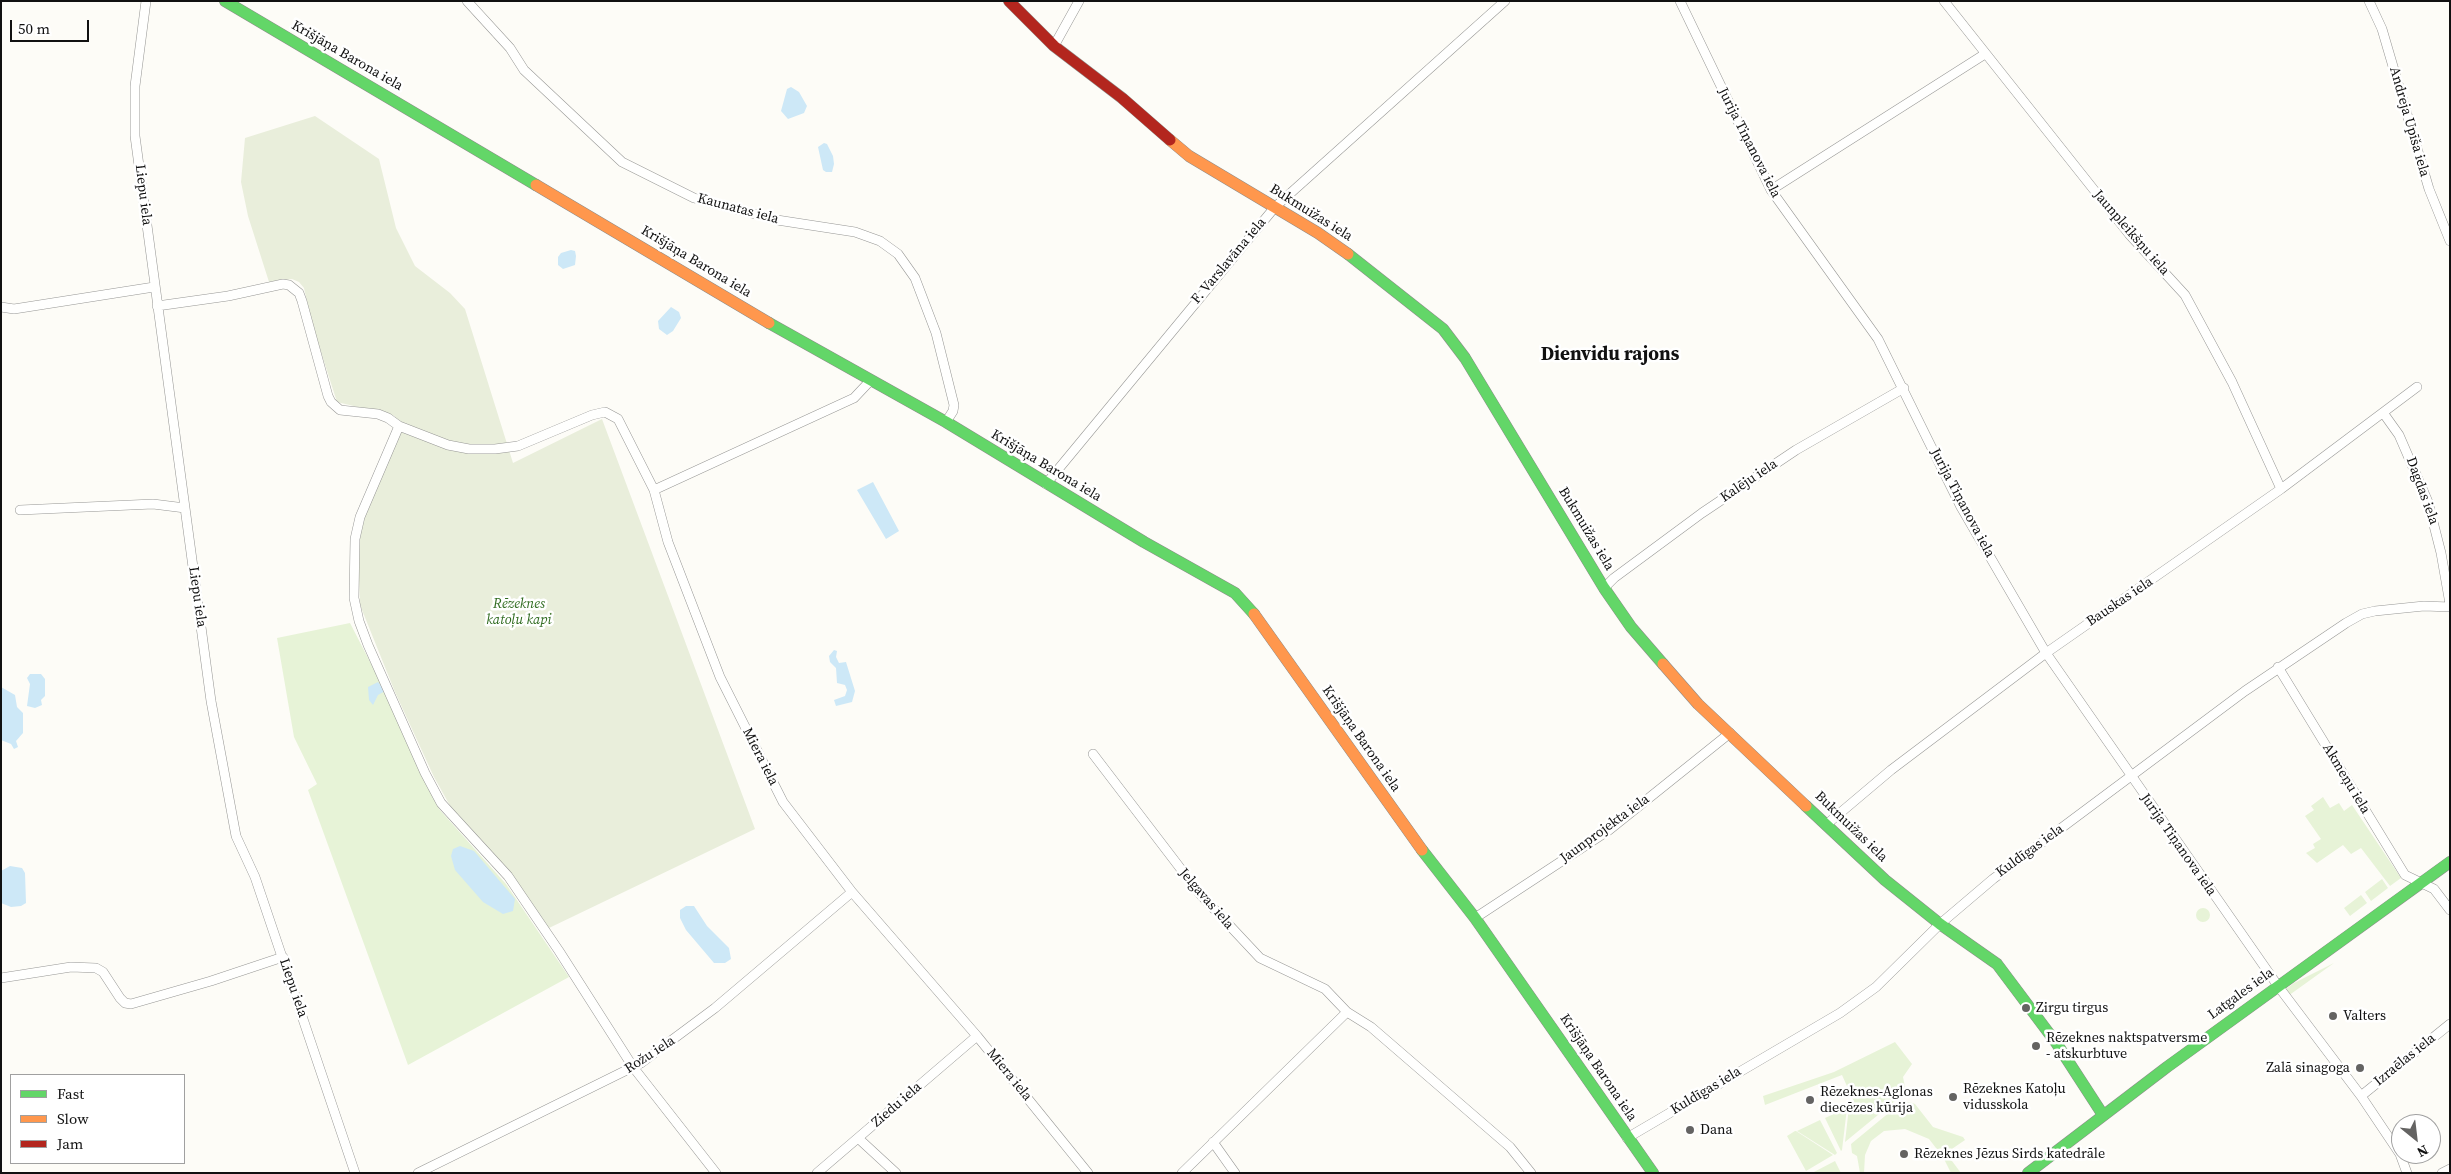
<!DOCTYPE html>
<meta charset="utf-8">
<style>
body{margin:0}
#map{position:relative;width:2451px;height:1174px;overflow:hidden;background:#fdfcf7;font-family:"Source Serif 4",serif}
canvas{display:block}
.frame{position:absolute;inset:0;border:2px solid #111;pointer-events:none}
.legend{position:absolute;left:10px;top:1074px;width:175px;height:90px;box-sizing:border-box;background:#fff;border:1px solid #a0a0a0;margin:0;padding:6px 9px;list-style:none;font-size:15px;color:#111}
.legend li{display:flex;align-items:center;gap:10px;height:25px}
.legend b{width:25px;border:1px solid #a0a0a0}
.north{position:absolute;left:2391px;top:1114px;width:50px;height:50px;box-sizing:border-box;background:#fff;border:1px solid #a0a0a0;border-radius:50%;rotate:151deg;font-size:14px;font-weight:700;line-height:20px;text-align:center;color:#111}
.north::after{content:'';display:block;margin:auto;width:18px;height:22px;background:#646362;clip-path:polygon(50% 0,100% 100%,50% 72%,0 100%)}
.scale{position:absolute;left:10px;top:20px;width:79px;height:22px;box-sizing:border-box;border:2px solid #111;border-top:0;padding-left:6px;font-size:15px;line-height:18px;white-space:nowrap;color:#111;-webkit-text-stroke:4px #fff;paint-order:stroke}
</style>
<div id="map">
<canvas width="2451" height="1174"></canvas>
<div class="frame"></div>
<ul class="legend">
<li><b style="height:6px;background:#63d668"></b>Fast</li>
<li><b style="height:6px;background:#ff974d"></b>Slow</li>
<li><b style="height:6px;background:#b3261e"></b>Jam</li>
</ul>
<div class="north">N</div>
<div class="scale">50 m</div>
</div>
<script>
const c = document.querySelector('canvas').getContext('2d');
c.lineJoin = 'round';
function fillPath(path, color) { c.fillStyle = color; c.fill(path, 'evenodd'); }
const toPath = rows => new Path2D(rows.map(r => 'M' + r).join(''));
function trace(path, color, width, dash) { c.strokeStyle = color; c.lineWidth = width; c.lineCap = dash ? 'butt' : 'round'; c.setLineDash(dash || []); c.stroke(path); }
function drawText(font, color, halo, rows, align = 'center') {
  c.font = font + ' "Source Serif 4",serif'; c.lineWidth = 5; c.setLineDash([]); c.textBaseline = 'middle'; c.strokeStyle = halo; c.fillStyle = color; for (const [text, x, y, turn = 0] of rows) {
    c.save(); c.translate(x, y); c.rotate((+turn || 0) * Math.PI / 180); c.textAlign = isNaN(turn) ? turn : align; if (halo) c.strokeText(text, 0, 0); c.fillText(text, 0, 0); c.restore();
  }
}
const green = toPath([
 [350,623,384,689,439,809,506,884,569,977,408,1065,308,790,317,784,294,737,277,638],
 [2323,797,2330,808,2339,803,2344,811,2352,805,2401,878,2390,886,2361,848,2351,854,2343,845,2317,863,2306,853,2315,848,2313,844,2321,839,2305,816,2314,810,2311,806],
 [2382,879,2388,888,2371,901,2365,892],
 [2361,895,2367,903,2350,916,2344,908],
 '2196 915a7 7 0 1 1 14 0a7 7 0 1 1-14 0Z',
 [2334,963,2288,996,2286,989,2294,983],
 [1895,1042,1912,1064,1903,1077,1906,1092,1845,1142,1849,1107,1855,1104,1842,1075,1765,1105,1763,1096,1834,1072],
 [1909,1102,1915,1104,1933,1127,1963,1137,1965,1140,1946,1153,1961,1173,1951,1173,1943,1157,1929,1139,1905,1129,1884,1131,1871,1141,1865,1155,1864,1173,1860,1173,1857,1156,1852,1153,1851,1144,1896,1107,1903,1103],
 [1847,1108,1842,1150,1841,1151,1825,1118],
 [1820,1120,1837,1153,1835,1155,1797,1131],
 [1795,1131,1796,1131,1833,1155,1806,1171,1787,1136],
 [1835,1161,1841,1173,1812,1173]
]);
const cemetery = toPath([
 [315,116,379,159,396,228,415,266,450,293,465,309,513,463,602,419,755,829,549,928,498,859,458,820,434,777,395,692,360,605,358,554,361,522,394,444,395,416,337,402,312,324,304,288,299,282,292,279,269,282,248,216,241,182,245,138]
]);
const water = toPath([
 [791,87,799,92,807,106,804,113,788,119,781,111,787,89],
 [824,143,827,144,833,156,834,164,832,172,826,172,823,170,818,147],
 [571,250,575,251,576,256,575,265,563,269,558,265,558,257,561,253],
 [671,307,679,312,681,318,673,331,667,335,659,329,658,321],
 [873,482,899,531,886,539,857,490],
 [834,650,837,651,836,657,839,663,846,662,855,691,852,702,836,706,834,700,845,696,847,690,845,685,837,683,836,668,830,662,829,656],
 [30,674,41,674,45,679,45,696,41,700,42,705,35,708,27,706,30,684,27,678],
 [378,682,385,691,378,695,373,705,369,700,368,687],
 [1,687,15,695,17,707,23,713,23,733,16,741,18,747,14,749,11,744,1,740],
 [460,846,474,851,515,899,513,911,503,914,483,902,455,870,451,856,453,849],
 [10,866,22,868,25,873,26,903,21,906,11,907,1,903,1,871],
 [686,906,694,906,707,926,729,948,731,959,725,963,714,963,686,930,680,918,680,910]
]);
const street = toPath([
 [146,1,135,86,135,136,211,701,236,836,255,877,355,1173],
 [467,1,510,48,524,70,622,162,694,198,777,220,855,232,880,241,898,254,915,278,936,333,954,405,953,411,946,422],
 [1680,1,1771,190,1878,339,1961,507,2046,653,2278,986,2361,1096,2400,1154,2407,1173],
 [1944,1,2129,234,2185,295,2232,382,2281,489],
 [2369,1,2382,29,2429,189,2450,241],
 [1054,46,1079,1],
 [1771,190,1985,54],
 [157,306,228,296,283,284,289,285,299,293,302,301,328,396,331,402,340,410,378,414,388,418,399,426,448,445,469,449,495,449,518,446,592,415,605,412,618,419,654,490],
 [1,307,14,309,154,287],
 [870,381,854,398,654,490,668,542,720,677,783,802,852,892,977,1036,1088,1173],
 [2384,414,2399,435,2428,502,2441,553,2450,604],
 [399,426,360,517,355,539,354,598,359,621,368,645,425,773,441,803,508,876,559,951,633,1067,716,1173],
 [1046,484,1275,207,1505,1],
 [20,510,153,504,185,508],
 [1604,588,1614,578,1702,513,1796,450,1904,388],
 [2278,667,2405,875,2434,889,2450,910],
 [1093,754,1200,894,1260,958,1325,989,1347,1012],
 [1827,824,1891,770,2046,653,2281,489,2417,387],
 [1475,918,1609,830,1730,733],
 [1,978,71,967,96,968,103,972,120,998,125,1003,131,1004,211,981,283,957],
 [2361,1096,2450,1024],
 [858,1138,896,1173],
 [1627,1138,1840,1013,1876,987,1940,924,1993,879,2245,691,2346,623,2362,614,2375,611,2424,606,2450,607],
 [1213,1142,1235,1173],
 [418,1173,641,1063,715,1008,852,892],
 [817,1173,977,1036],
 [1182,1173,1347,1012,1371,1027,1510,1147,1531,1173],
 [2442,1173,2450,1169]
]);
const fast = toPath([
 [225,1,536,185],
 [1348,254,1443,329,1465,358,1604,588,1631,627,1663,664],
 [769,323,946,422,1144,542,1235,593,1254,614],
 [1806,806,1885,880,1940,924,1997,964,2057,1044,2103,1115],
 [1422,850,1475,918,1653,1173],
 [2028,1173,2167,1067,2450,862]
]);
const slow = toPath([
 [1170,140,1189,156,1318,233,1348,254],
 [536,185,769,323],
 [1254,614,1422,850],
 [1663,664,1698,704,1806,806]
]);
const jam = toPath([
 [1009,1,1054,46,1122,98,1170,140]
]);
const markers = [
 [2026,1008,5,"#646362"],
 [2333,1016,5,"#646362"],
 [2036,1046,5,"#646362"],
 [2360,1068,5,"#646362"],
 [1953,1097,5,"#646362"],
 [1810,1100,5,"#646362"],
 [1690,1130,5,"#646362"],
 [1904,1154,5,"#646362"]
];
const streetNames = [
 ["Krišjāņa Barona iela",347,56,30],
 ["Andreja Upīša iela",2409,122,74],
 ["Jurija Tiņanova iela",1749,143,63],
 ["Liepu iela",143,195,83],
 ["Kaunatas iela",738,209,15],
 ["Bukmuižas iela",1311,213,32],
 ["Jaunpleikšņu iela",2131,233,49],
 ["F. Varslavāna iela",1229,261,-50],
 ["Krišjāņa Barona iela",696,262,31],
 ["Krišjāņa Barona iela",1046,466,31],
 ["Kalēju iela",1749,481,-34],
 ["Dagdas iela",2422,491,70],
 ["Jurija Tiņanova iela",1962,503,62],
 ["Bukmuižas iela",1586,529,59],
 ["Liepu iela",197,597,82],
 ["Bauskas iela",2120,602,-34],
 ["Krišjāņa Barona iela",1361,739,55],
 ["Miera iela",760,757,63],
 ["Akmeņu iela",2346,779,59],
 ["Bukmuižas iela",1851,827,44],
 ["Jaunprojekta iela",1605,829,-36],
 ["Jurija Tiņanova iela",2178,845,55],
 ["Kuldīgas iela",2030,851,-36],
 ["Jelgavas iela",1206,899,49],
 ["Liepu iela",293,988,71],
 ["Latgales iela",2241,994,-36],
 ["Rožu iela",650,1055,-33],
 ["Izraēlas iela",2405,1060,-39],
 ["Krišjāņa Barona iela",1598,1068,56],
 ["Miera iela",1009,1075,51],
 ["Kuldīgas iela",1706,1091,-31],
 ["Ziedu iela",897,1105,-41]
];
const parkNames = [
 ["Rēzeknes",519,604],
 ["katoļu kapi",519,620]
];
const poiNames = [
 ["Zirgu tirgus",2036,1008],
 ["Valters",2343,1016],
 ["Rēzeknes naktspatversme",2046,1038],
 ["- atskurbtuve",2046,1054],
 ["Zalā sinagoga",2350,1068,"right"],
 ["Rēzeknes Katoļu",1963,1089],
 ["vidusskola",1963,1105],
 ["Rēzeknes-Aglonas",1820,1092],
 ["diecēzes kūrija",1820,1108],
 ["Dana",1700,1130],
 ["Rēzeknes Jēzus Sirds katedrāle",1914,1154]
];
const districtNames = [
 ["Dienvidu rajons",1610,355]
];
fillPath(green, '#e7f3d7');
fillPath(cemetery, '#e9eedb');
fillPath(water, '#cde8f7');
trace(street, '#979795', 10);
trace(fast, '#8e8d8b', 12);
trace(slow, '#8e8d8b', 12);
trace(jam, '#8e8d8b', 12);
trace(street, '#fffffe', 9);
trace(fast, '#63d668', 11);
trace(slow, '#ff974d', 11);
trace(jam, '#b3261e', 11);
for (const [x, y, r, color] of markers) { const dot = new Path2D(); dot.arc(x, y, r, 0, 2 * Math.PI); c.fillStyle = color; c.fill(dot); trace(dot, '#fff', 2); }
drawText('14px', '#111', '#fff', streetNames);
drawText('italic 14px', '#2f6b1f', '#fff', parkNames);
drawText('14px', '#111', '#fff', poiNames, 'left');
drawText('bold 19px', '#111', '#fff', districtNames);
</script>
